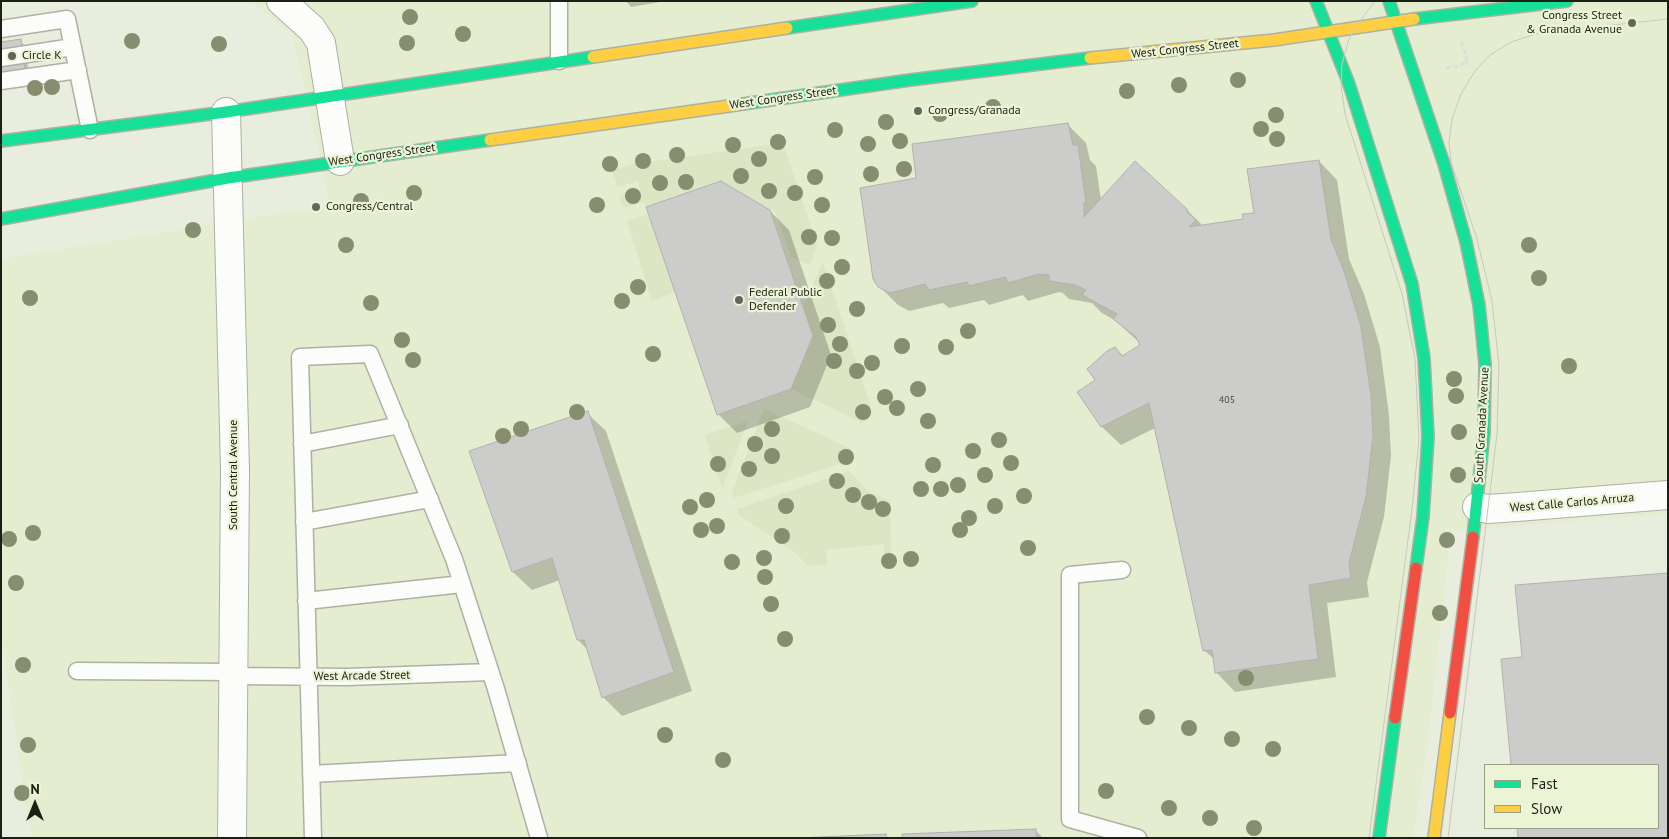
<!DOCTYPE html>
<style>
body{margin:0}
#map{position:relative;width:1669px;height:839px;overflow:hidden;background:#e8eddd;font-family:"PT Sans",sans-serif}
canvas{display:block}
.frame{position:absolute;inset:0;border:2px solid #1c1f14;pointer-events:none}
.legend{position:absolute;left:1484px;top:764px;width:175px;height:65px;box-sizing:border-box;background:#ecf4d6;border:1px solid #999f88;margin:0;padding:6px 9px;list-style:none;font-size:15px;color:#1c1f14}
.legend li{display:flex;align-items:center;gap:10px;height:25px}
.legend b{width:25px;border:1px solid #999f88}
.north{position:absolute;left:10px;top:779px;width:50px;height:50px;-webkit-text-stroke:4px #ecf4d6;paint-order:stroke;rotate:0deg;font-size:14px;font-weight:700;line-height:20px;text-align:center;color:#1c1f14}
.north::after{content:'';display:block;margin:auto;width:18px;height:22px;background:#1c1f14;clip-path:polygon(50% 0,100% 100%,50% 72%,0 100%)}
</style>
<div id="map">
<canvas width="1669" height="839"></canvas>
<div class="frame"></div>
<ul class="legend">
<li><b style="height:6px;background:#16e098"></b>Fast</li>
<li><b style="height:6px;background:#ffcf43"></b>Slow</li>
</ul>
<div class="north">N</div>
</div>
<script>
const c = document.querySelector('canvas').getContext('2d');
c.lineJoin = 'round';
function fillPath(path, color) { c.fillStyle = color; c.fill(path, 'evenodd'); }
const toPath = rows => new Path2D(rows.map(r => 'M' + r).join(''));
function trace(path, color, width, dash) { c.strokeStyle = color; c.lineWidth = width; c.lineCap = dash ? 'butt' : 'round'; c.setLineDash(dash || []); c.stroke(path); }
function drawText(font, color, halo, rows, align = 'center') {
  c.font = font + ' "PT Sans",sans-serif'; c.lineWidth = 4.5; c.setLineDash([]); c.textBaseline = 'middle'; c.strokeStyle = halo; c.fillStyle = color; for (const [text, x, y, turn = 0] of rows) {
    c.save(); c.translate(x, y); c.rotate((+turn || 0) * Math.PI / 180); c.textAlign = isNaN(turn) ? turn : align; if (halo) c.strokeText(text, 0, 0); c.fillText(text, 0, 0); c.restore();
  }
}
const built = toPath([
 [251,1,1668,1,1668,514,1451,531,1428,742,1413,838,31,838,1,637,1,259,330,205,292,34]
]);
const green = toPath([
 [783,143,817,245,810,265,791,257,775,212,721,181,646,207,644,202,623,208,619,196,640,190,638,181,617,187,612,170,633,164],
 [648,214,675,292,652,301,627,221],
 [823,262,873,413,863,423,791,389,813,336,803,308],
 [764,409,852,449,852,460,734,498,732,492],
 [748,421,722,489,705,435],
 [849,471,868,491,890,501,891,563,885,562,884,544,826,550,827,564,808,566,797,554,739,515,737,509]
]);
const shadow = toPath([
 [626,1,666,1,631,7],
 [20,41,25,46,29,74,1,78],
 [1067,124,1086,143,1090,160,1096,166,1101,200,1187,210,1203,226,1244,220,1255,215,1319,161,1337,180,1349,259,1364,294,1380,347,1389,415,1391,456,1384,517,1367,582,1369,597,1327,603,1336,677,1235,692,1217,673,1215,660,1204,650,1155,428,1121,445,1102,427,1079,392,1096,380,1115,348,1124,357,1142,345,1116,321,1102,313,1092,303,1069,299,1063,293,1059,292,1028,301,1023,295,989,305,984,300,949,308,943,303,909,311,898,305,879,286,917,179],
 [770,211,789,230,831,355,810,407,737,433,718,414],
 [587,413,606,431,692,691,622,716,603,697,589,651,578,640,560,580,532,590,513,572,471,451],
 [1668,574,1668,838,1519,838,1518,828,1658,828,1658,765,1512,765,1503,660,1523,658],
 [1036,831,1043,838,903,838]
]);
const building = toPath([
 [21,39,25,69,1,73,1,42,21,39],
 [1068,123,1073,145,1078,145,1086,203,1084,203,1084,217,1135,161,1188,210,1187,212,1196,220,1189,227,1243,219,1242,214,1254,213,1247,169,1319,160,1331,239,1345,274,1361,327,1371,396,1373,436,1366,497,1349,563,1351,578,1309,585,1318,659,1215,673,1212,650,1203,651,1149,403,1101,427,1077,392,1095,380,1087,369,1107,351,1115,347,1122,356,1140,345,1135,336,1113,319,1117,314,1082,295,1086,290,1075,285,1049,281,1049,275,1039,274,1008,283,1005,277,969,286,967,282,929,290,925,284,890,293,878,287,873,279,860,188,916,178,912,144,1068,123],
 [721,181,770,210,813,336,791,389,717,415,646,207,721,181],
 [588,411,674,672,602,698,584,640,577,640,552,558,512,572,469,451,588,411],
 [1668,573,1668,838,1518,838,1517,828,1658,828,1658,765,1511,765,1501,659,1522,657,1515,585,1668,573],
 [1036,829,1037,838,902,838,902,834,1036,829],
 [886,834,887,838,798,838,886,834]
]);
const path = toPath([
 [1465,61,1471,67],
 [1446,68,1461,66,1467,58,1461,42]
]);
const lane = toPath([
 [559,1,559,61],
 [1,29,67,19,90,130],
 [1,58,73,47],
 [1,81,78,70],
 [302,444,400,425],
 [304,522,430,499],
 [1122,570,1070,575,1070,819,1138,838],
 [306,601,462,584],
 [77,671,234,672],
 [234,676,347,677,490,672],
 [311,774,518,763],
 [313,838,300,357,370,354,454,559,496,689,539,838]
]);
const street = toPath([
 [281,1,312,29,321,43,340,161],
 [226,112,235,470,232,838],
 [1477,507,1488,509,1517,507,1668,495]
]);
const fast = toPath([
 [1316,1,1349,84,1412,284,1424,358,1428,437,1423,517,1416,568],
 [1389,1,1444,164,1466,242,1479,305,1485,364,1484,433,1473,537],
 [1414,19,1567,1],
 [787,28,972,1],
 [743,104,910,80,1090,58],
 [1,141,226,112,593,57],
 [1,219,228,178,490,140],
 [1379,838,1395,718]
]);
const slow = toPath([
 [593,57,787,28],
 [1090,58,1274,40,1414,19],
 [490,140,743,104],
 [1434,838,1450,713]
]);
const jam = toPath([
 [1450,713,1473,537],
 [1395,718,1416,568]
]);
const tram = toPath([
 [1369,838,1412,509,1419,440,1415,359,1402,294,1345,114,1341,85,1342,64,1348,42,1354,29,1375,1],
 [1448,838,1497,434,1499,365,1492,301,1477,239,1451,162,1449,142,1452,119,1461,94,1475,71,1490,55,1511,42,1539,33,1668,19]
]);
const trees = [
 [410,17],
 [463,34],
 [132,41],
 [407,43],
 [219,44],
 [1238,80],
 [1179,85],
 [52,87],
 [35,88],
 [1127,91],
 [993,107],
 [940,114],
 [1276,115],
 [886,122],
 [1261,129],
 [835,130],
 [1277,139],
 [900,141],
 [778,142],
 [868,144],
 [733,145],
 [677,155],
 [759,159],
 [643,161],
 [610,164],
 [904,169],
 [871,174],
 [741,176],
 [815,177],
 [686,182],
 [660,183],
 [769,191],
 [414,193],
 [795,193],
 [633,196],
 [361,201],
 [597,205],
 [822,205],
 [193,230],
 [809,237],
 [832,238],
 [346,245],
 [1529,245],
 [842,267],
 [1539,278],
 [827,281],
 [638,287],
 [30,298],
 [622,301],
 [371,303],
 [857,309],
 [828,325],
 [968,331],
 [402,340],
 [840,344],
 [902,346],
 [946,347],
 [653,354],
 [413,360],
 [834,361],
 [872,363],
 [1569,366],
 [857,371],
 [1454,379],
 [918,389],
 [1456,396],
 [885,397],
 [897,408],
 [577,412],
 [863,412],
 [928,421],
 [521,429],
 [772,429],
 [1459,432],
 [503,436],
 [999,440],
 [755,444],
 [973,451],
 [772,456],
 [846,457],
 [1011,463],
 [718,464],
 [933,465],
 [749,469],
 [985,475],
 [1458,475],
 [837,481],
 [958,485],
 [921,489],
 [941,489],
 [853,495],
 [1024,496],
 [707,500],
 [869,502],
 [786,506],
 [995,506],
 [690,507],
 [883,509],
 [969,518],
 [717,526],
 [701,530],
 [960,530],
 [33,533],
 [782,536],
 [9,539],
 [1447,540],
 [1028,548],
 [764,558],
 [911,559],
 [889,561],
 [732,562],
 [765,577],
 [16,583],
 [771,604],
 [1440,613],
 [785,639],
 [23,665],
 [1246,678],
 [1147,717],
 [1189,728],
 [665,735],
 [1232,739],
 [28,745],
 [1273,749],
 [723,760],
 [1106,791],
 [22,793],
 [1169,808],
 [1210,818],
 [1254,828]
];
const markers = [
 [1632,23,5,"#63675a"],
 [12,56,5,"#63675a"],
 [918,111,5,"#63675a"],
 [316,207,5,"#63675a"],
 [739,300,5,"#63675a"]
];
const numberNames = [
 ["405",1227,400]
];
const poiNames = [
 ["Congress Street",1622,16,"right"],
 ["& Granada Avenue",1622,30,"right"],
 ["Circle K",22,56],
 ["Congress/Granada",928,111],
 ["Congress/Central",326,207],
 ["Federal Public",749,293],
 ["Defender",749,307]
];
const streetNames = [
 ["West Congress Street",1185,49,-6],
 ["West Congress Street",783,98,-8],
 ["West Congress Street",382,155,-8],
 ["South Granada Avenue",1482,425,-87],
 ["South Central Avenue",234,475,-90],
 ["West Calle Carlos Arruza",1572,503,-5],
 ["West Arcade Street",362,676,-1]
];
fillPath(built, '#e5edd1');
fillPath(green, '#dce5c4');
fillPath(shadow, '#0003');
fillPath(building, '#cccdca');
trace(building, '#b2b2af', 1);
trace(lane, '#adb1a4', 19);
trace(street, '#adb1a4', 30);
trace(fast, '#adb1a4', 14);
trace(slow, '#adb1a4', 14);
trace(jam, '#adb1a4', 14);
trace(path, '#dcded9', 3, [5, 2.5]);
trace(lane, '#fcfcfa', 16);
trace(street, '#fcfcfa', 28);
trace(fast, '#16e098', 11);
trace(slow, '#ffcf43', 11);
trace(jam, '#f24e42', 11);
trace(tram, '#c6c8c3', 1);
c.fillStyle = '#878d6f';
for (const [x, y] of trees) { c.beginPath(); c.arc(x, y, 8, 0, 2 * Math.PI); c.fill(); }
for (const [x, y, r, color] of markers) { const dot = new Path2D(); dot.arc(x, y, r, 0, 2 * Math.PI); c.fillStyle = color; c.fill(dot); trace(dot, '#ecf4d6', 2); }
drawText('10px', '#484a42', null, numberNames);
drawText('12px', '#1c1f14', '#ecf4d6', poiNames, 'left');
drawText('12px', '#1c1f14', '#ecf4d6', streetNames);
</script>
